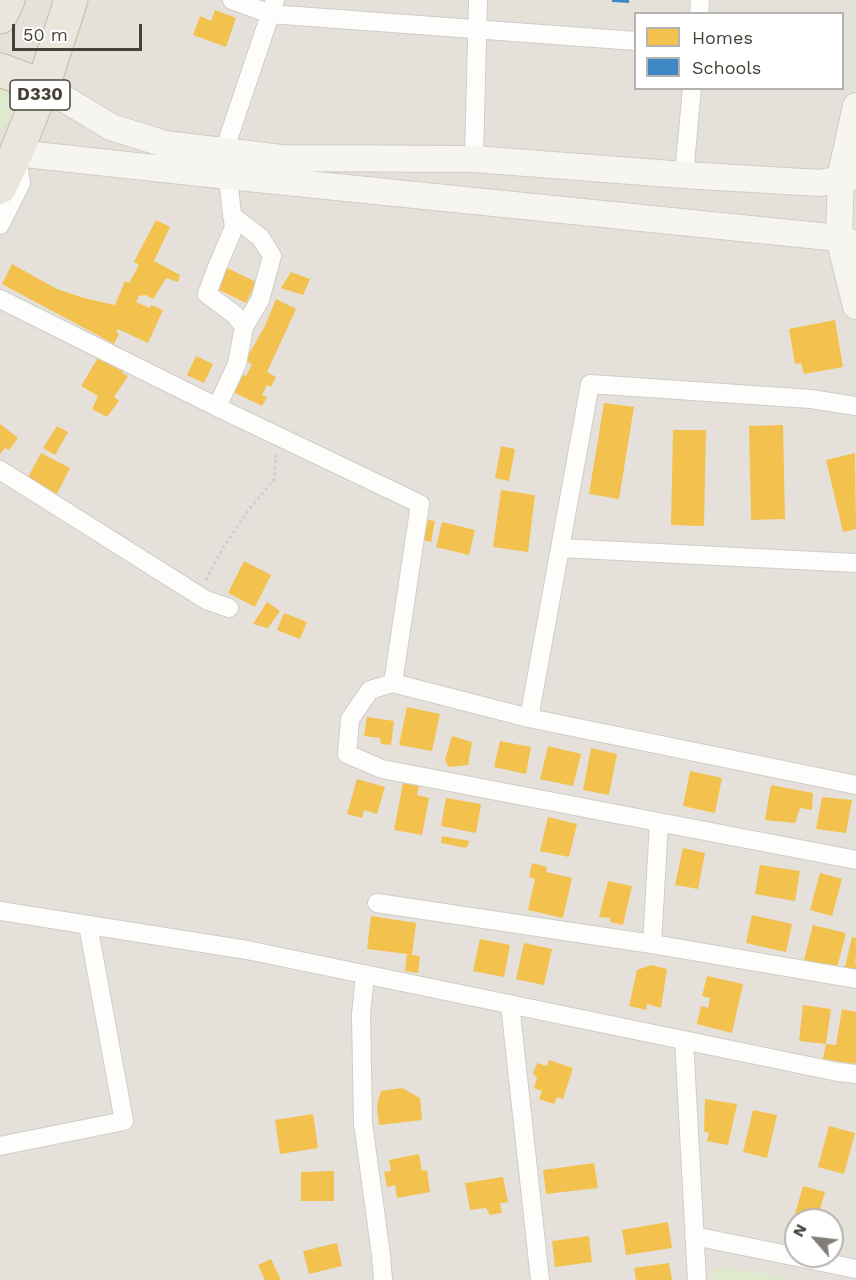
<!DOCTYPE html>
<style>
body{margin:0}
#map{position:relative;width:856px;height:1280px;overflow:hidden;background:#f1efeb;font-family:"Work Sans",sans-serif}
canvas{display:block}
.legend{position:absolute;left:634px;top:12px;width:210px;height:78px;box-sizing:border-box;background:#fff;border:2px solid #b5b3af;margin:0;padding:8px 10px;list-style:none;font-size:18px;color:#464138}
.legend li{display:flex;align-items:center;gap:12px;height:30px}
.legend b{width:30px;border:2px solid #b5b3af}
.north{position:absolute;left:784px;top:1208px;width:60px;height:60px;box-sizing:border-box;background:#fff;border:2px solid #b5b3af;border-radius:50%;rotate:298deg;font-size:16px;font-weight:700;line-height:24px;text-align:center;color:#464138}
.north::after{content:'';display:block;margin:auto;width:21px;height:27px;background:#827e77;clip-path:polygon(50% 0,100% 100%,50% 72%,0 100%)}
.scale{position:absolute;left:12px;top:24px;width:130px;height:27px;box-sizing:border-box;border:3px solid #464138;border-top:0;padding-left:8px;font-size:18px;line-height:21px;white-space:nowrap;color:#464138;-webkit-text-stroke:4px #fff;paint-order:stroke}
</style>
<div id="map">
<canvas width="856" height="1280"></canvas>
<ul class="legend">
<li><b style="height:16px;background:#f2c14e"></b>Homes</li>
<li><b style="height:16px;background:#3f88c5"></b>Schools</li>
</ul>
<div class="north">N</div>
<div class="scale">50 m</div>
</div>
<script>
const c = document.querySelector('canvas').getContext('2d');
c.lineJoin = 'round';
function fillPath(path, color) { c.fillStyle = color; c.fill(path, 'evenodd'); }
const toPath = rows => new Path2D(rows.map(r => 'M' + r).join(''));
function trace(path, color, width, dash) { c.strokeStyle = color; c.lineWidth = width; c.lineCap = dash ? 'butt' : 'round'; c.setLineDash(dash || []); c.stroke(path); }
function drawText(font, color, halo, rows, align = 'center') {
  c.font = font + ' "Work Sans",sans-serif'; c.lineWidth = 6; c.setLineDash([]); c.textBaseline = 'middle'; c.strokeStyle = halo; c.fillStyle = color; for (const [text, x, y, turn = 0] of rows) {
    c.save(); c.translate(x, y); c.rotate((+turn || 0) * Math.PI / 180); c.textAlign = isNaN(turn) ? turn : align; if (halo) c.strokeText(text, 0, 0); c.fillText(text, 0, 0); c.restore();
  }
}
const residential = toPath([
 [0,0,856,0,856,1280,0,1280],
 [636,14,842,14,842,88,636,88],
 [796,1220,832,1220,832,1256,796,1256]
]);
const education = toPath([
 [486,0,676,0,675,13,636,14,635,23,496,18,485,8]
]);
const green = toPath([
 [0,87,9,93,13,99,15,107,14,115,11,122,0,129],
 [720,1267,764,1274,788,1280,708,1280,713,1270]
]);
const homes = toPath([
 [215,10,236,18,226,47,193,35,200,16,211,21],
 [156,220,170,227,154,261,180,275,178,282,166,278,153,299,145,295,139,296,136,302,150,308,151,305,163,310,148,343,118,329,116,332,119,334,114,344,2,284,12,264,57,289,84,298,115,305,125,281,129,283,139,265,134,262],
 [223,266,256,282,246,303,213,287],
 [291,272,310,279,303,295,281,288],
 [276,299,296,309,267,372,276,377,271,387,267,385,262,395,267,397,262,406,231,391,240,373,246,376,252,364,245,361,265,326],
 [835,320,843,367,804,374,801,363,795,364,789,329],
 [99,356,125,368,122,373,128,376,114,397,119,401,107,417,92,409,98,396,81,386],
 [196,356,213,364,204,383,187,375],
 [604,403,634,407,619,499,589,494],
 [0,424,18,438,9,450,5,448,0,454],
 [783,425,785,519,751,520,749,426],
 [57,426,68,432,55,455,43,448],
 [673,430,706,430,704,526,671,525],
 [501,446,515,449,509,481,495,478],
 [41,453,70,468,57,494,27,479],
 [855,453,856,529,843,532,826,460],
 [501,490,535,495,528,552,493,547],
 [428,520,435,521,431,542,423,540],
 [442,522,475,530,469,555,436,547],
 [244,561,271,575,255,607,228,593],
 [267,602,280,611,268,628,253,624],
 [284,613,307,622,300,639,277,630],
 [407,707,440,714,432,751,399,745],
 [367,717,394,721,391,745,381,744,380,738,364,736],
 [452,736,472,742,468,765,449,767,445,760],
 [500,741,531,747,526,774,494,767],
 [548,746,581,754,573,786,540,779],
 [591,748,617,754,609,795,583,790],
 [690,771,722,778,715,813,683,806],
 [357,779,385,787,377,814,364,810,362,818,347,814],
 [403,783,419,786,417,795,429,798,422,835,394,830],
 [771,785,813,793,812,810,800,808,795,823,765,820],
 [822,797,852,800,846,833,816,829],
 [446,798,481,804,476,833,441,826],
 [548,817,577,824,569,857,540,851],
 [442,836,470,841,466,848,441,843],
 [683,848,705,853,698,889,675,885],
 [532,863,547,867,546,872,572,878,563,918,528,910,535,879,529,877],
 [760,865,800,871,795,901,755,894],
 [820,873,842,879,832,916,810,910],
 [608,881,632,886,623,925,610,922,610,918,599,917],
 [752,915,792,924,786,952,746,943],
 [371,916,416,923,412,955,420,956,418,973,405,971,407,954,367,949],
 [813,925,846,933,837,968,804,960],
 [852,937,856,938,856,956,855,962,856,962,856,974,844,971],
 [480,939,510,945,504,977,473,971],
 [524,943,552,949,544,985,516,979],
 [651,965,667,969,661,1008,647,1004,646,1010,629,1006,637,970],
 [707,976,743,984,732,1033,697,1024,701,1006,708,1008,710,998,702,996],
 [803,1005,831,1009,826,1044,799,1041],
 [842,1009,856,1012,856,1064,823,1059,826,1044,836,1045],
 [549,1060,573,1068,563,1099,557,1097,554,1104,539,1099,542,1091,534,1088,537,1077,533,1074,537,1063,547,1066],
 [402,1088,420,1098,422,1120,379,1125,377,1108,378,1101,381,1091],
 [705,1099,737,1104,728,1145,707,1141,709,1133,704,1131],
 [753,1110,777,1115,767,1158,743,1152],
 [313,1114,318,1148,280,1154,275,1120],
 [829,1126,855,1133,844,1174,818,1167],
 [419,1154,422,1171,427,1170,430,1192,397,1198,395,1185,387,1187,384,1172,391,1171,389,1160],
 [594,1163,598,1188,546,1194,543,1170],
 [334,1171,334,1201,301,1201,301,1172],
 [503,1177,508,1202,500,1203,502,1213,490,1215,486,1208,470,1210,465,1183],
 [803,1186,825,1192,817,1220,796,1220,796,1230,791,1228],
 [668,1222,672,1248,626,1255,622,1230],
 [589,1236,592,1262,555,1267,552,1241],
 [337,1243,342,1266,309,1274,303,1251],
 [271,1259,281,1280,265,1280,258,1265],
 [669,1263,672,1280,636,1280,634,1268]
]);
const schools = toPath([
 [612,0,629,0,629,3,612,2]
]);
const path = toPath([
 [206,580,223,548,250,508,274,480,276,455]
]);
const street = toPath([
 [232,0,270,14,636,41],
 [699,14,700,0],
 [224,151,275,0],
 [474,159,478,0],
 [684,175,692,88],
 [232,216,260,237,272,256,260,300,244,327],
 [0,225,21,183,17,157],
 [0,299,217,407,420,504,393,683,370,690,350,719,347,754,382,769,856,860],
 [217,407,237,364,244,327,235,315,207,294,216,270,234,227,231,206,228,176],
 [0,470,206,600,229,608],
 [560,548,856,563],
 [393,683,529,718,856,785],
 [529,718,590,384,811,399,856,406],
 [377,903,652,944,856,979],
 [0,911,247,950,838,1072,856,1074],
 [652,944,659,823],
 [365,974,361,1015,363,1123,381,1255,383,1280],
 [510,1004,540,1280],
 [684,1040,697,1280],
 [0,1146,124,1121,88,925],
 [694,1236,856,1269]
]);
const secondary = toPath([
 [43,86,111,127,165,144,281,158,474,159,684,175,820,183,856,176],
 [856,106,841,174,839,238,856,306],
 [16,153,228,176,839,238,856,244]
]);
const highway = toPath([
 [0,17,8,0],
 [0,70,43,86],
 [0,187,16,153,43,86,71,0]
]);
const shields = [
 [40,95,60]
];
const shieldNames = [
 ["D330",40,95]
];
fillPath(residential, '#e5e1da');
fillPath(education, '#e7e2d7');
fillPath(green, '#dfe9cd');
fillPath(homes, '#f2c14e');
fillPath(schools, '#3f88c5');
trace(street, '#cfcdc9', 20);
trace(secondary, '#cfccc3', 28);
trace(highway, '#c6bba8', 35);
trace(path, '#d1cfcc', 3, [3, 3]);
trace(street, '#fdfdfc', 18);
trace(secondary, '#f6f5f0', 26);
trace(highway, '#ebe6db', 33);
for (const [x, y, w] of shields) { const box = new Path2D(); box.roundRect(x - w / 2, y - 15, w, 30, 4.5); c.fillStyle = '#fff'; c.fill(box); trace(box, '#464138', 1.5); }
drawText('bold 18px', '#464138', null, shieldNames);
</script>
